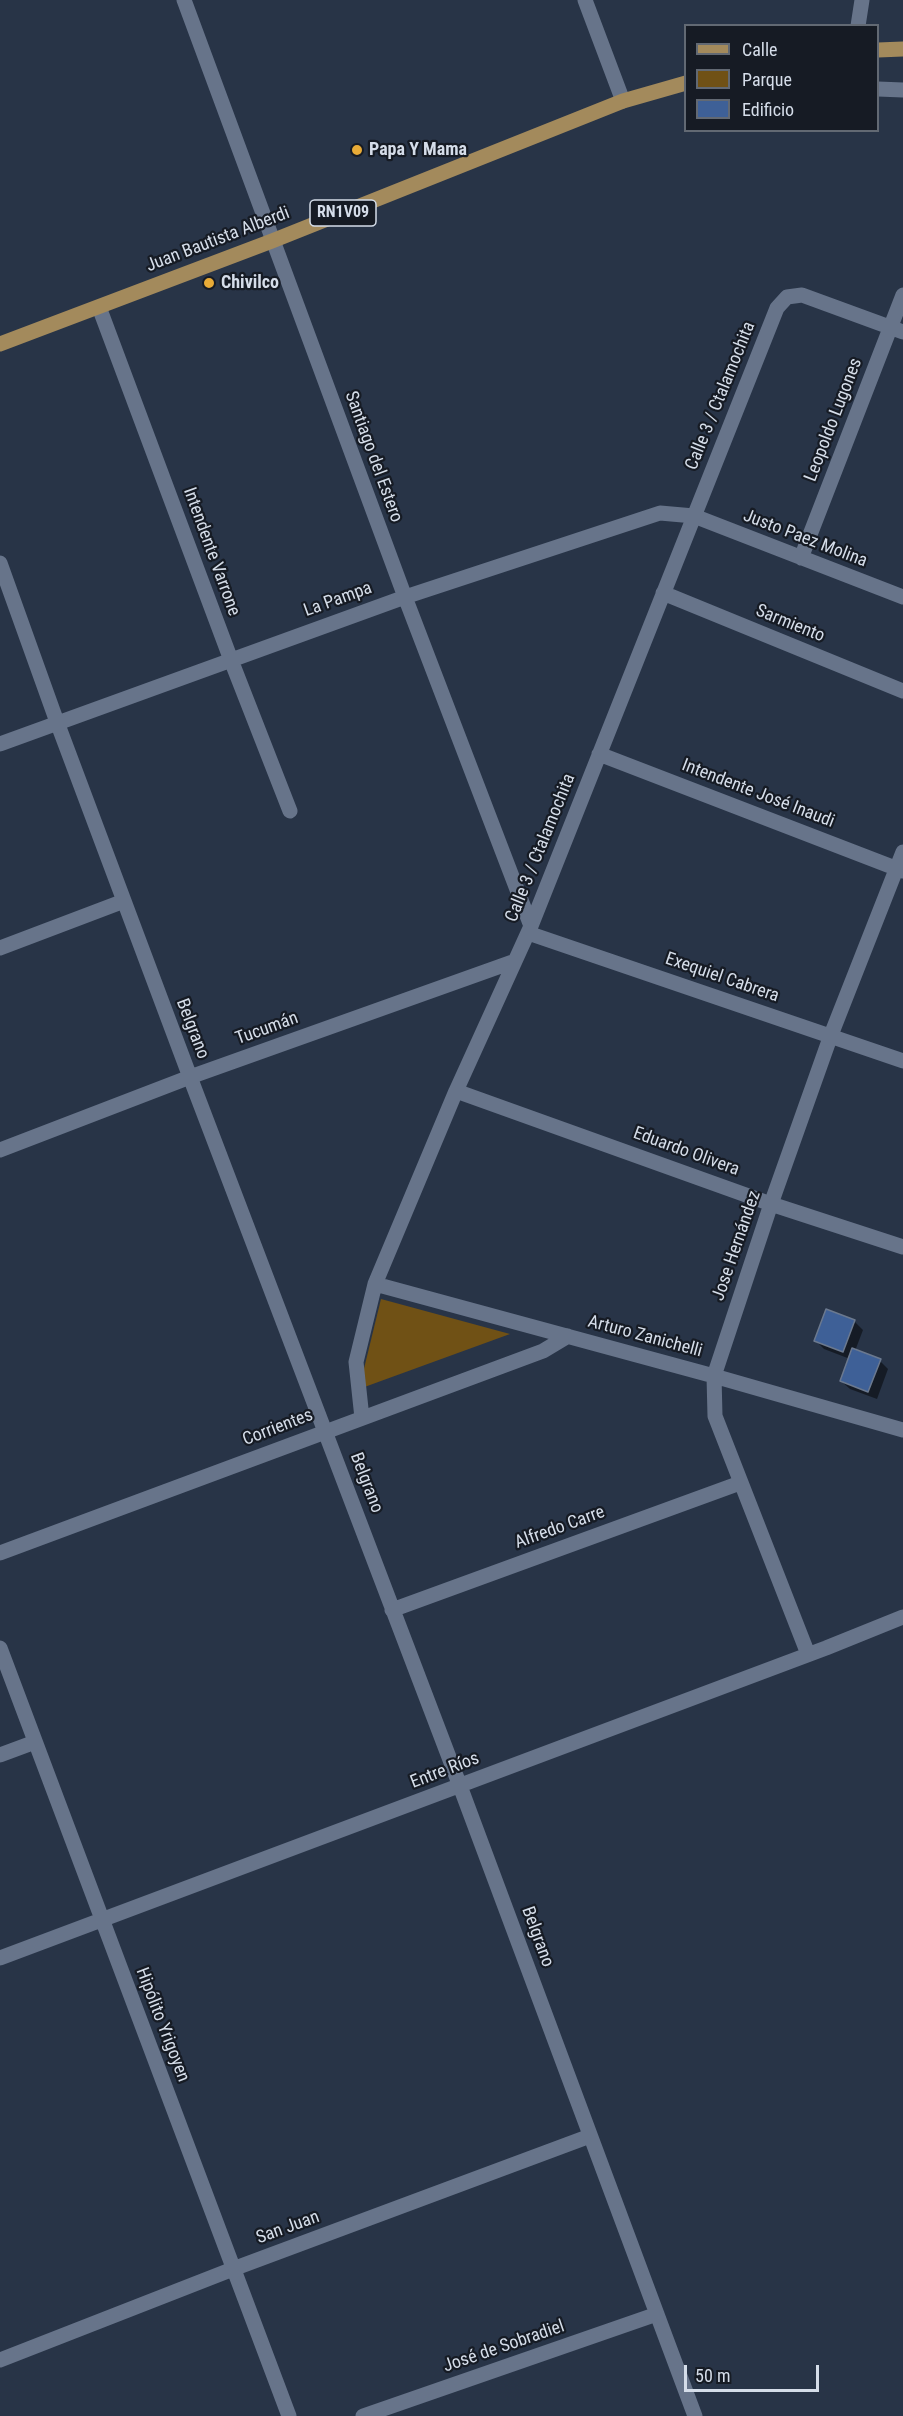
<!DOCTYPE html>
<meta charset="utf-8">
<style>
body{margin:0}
#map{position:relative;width:903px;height:2416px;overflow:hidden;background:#283447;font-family:"Roboto Condensed",sans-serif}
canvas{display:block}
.legend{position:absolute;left:684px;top:24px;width:195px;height:108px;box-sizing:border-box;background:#161b24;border:2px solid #626973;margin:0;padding:8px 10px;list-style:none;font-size:18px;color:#d5dde9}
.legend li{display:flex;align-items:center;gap:12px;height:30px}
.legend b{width:30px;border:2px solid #626973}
.scale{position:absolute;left:684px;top:2365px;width:135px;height:27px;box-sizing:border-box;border:3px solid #d5dde9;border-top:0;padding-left:8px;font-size:18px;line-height:21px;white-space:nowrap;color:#d5dde9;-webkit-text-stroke:4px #161b24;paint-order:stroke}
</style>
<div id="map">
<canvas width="903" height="2416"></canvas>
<ul class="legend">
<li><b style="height:8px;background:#a38a5c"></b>Calle</li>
<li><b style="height:16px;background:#705115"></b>Parque</li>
<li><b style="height:16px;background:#3e6097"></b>Edificio</li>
</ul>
<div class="scale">50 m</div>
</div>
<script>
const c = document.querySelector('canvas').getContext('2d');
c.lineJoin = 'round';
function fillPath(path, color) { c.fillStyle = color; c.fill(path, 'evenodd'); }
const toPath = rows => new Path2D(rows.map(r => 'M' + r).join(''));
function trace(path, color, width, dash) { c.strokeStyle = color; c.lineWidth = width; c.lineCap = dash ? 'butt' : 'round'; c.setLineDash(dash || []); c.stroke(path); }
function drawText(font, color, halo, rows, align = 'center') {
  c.font = font + ' "Roboto Condensed",sans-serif'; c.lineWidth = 4.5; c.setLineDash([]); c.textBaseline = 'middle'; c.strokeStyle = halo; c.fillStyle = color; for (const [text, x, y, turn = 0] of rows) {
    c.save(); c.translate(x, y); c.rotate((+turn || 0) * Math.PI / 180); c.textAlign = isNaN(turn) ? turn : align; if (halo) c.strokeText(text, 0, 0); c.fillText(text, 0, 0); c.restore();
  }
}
const green = toPath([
 [381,1299,510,1334,359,1389]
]);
const shadow = toPath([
 [854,1321,863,1330,855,1351,880,1361,888,1369,877,1399,850,1389,841,1381,850,1359,824,1349,816,1341]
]);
const building = toPath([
 [826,1309,855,1320,843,1352,814,1341,826,1309],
 [852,1348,881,1359,868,1392,840,1381,852,1348]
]);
const street = toPath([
 [184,0,405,597,531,926],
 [585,0,623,101],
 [878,89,903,90],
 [99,307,231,660,290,811],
 [801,558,903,295],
 [0,563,57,722,190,1077,460,1786,695,2416],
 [663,593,903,691],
 [0,744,405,597,660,513,694,516,903,597],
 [599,754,903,871],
 [528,933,903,1061],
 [0,948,124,901],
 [456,1091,771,1204,903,1247],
 [0,1150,190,1077,515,961],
 [375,1284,714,1376,903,1430],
 [362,1418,356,1362,375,1284,456,1091,531,926,777,308,787,297,802,295,903,332],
 [0,1553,543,1351,568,1336],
 [392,1610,740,1483],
 [0,1648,289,2416],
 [808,1654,715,1416,714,1376,771,1204,831,1035,903,852],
 [0,1755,35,1742],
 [0,1958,826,1648,903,1617],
 [0,2360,233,2269,590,2136],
 [363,2416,657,2314]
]);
const secondary = toPath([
 [858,26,862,0]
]);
const primary = toPath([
 [878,50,903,49],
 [0,344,272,241,623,101,686,83]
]);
const markers = [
 [357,150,6,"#e8ab37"],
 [209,283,6,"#e8ab37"]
];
const shields = [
 [343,213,66]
];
const shieldNames = [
 ["RN1V09",343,213]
];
const poiNames = [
 ["Papa Y Mama",369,150],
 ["Chivilco",221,283]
];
const streetNames = [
 ["Juan Bautista Alberdi",218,240,-21],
 ["Calle 3 / Ctalamochita",721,396,-68],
 ["Leopoldo Lugones",834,420,-69],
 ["Santiago del Estero",373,457,70],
 ["Justo Paez Molina",805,539,21],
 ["Intendente Varrone",211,552,70],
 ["La Pampa",338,600,-20],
 ["Sarmiento",790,624,22],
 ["Intendente José Inaudi",758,794,21],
 ["Calle 3 / Ctalamochita",541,848,-68],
 ["Exequiel Cabrera",722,978,19],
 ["Belgrano",192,1029,69],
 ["Tucumán",267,1029,-20],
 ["Eduardo Olivera",686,1152,20],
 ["Jose Hernández",737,1246,-71],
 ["Arturo Zanichelli",645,1337,15],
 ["Corrientes",278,1428,-21],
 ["Belgrano",366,1483,69],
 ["Alfredo Carre",560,1528,-20],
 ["Entre Ríos",445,1771,-21],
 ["Belgrano",537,1937,70],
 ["Hipólito Yrigoyen",162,2025,69],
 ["San Juan",288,2228,-20],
 ["José de Sobradiel",504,2347,-19]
];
fillPath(green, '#705115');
fillPath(shadow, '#0007');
fillPath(building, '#3e6097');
trace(building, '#6b798f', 1.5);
trace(street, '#67748a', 15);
trace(secondary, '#67748a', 15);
trace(primary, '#a38a5c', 15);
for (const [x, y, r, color] of markers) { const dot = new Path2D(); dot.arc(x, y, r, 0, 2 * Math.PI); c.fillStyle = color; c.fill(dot); trace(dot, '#161b24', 2); }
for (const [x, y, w] of shields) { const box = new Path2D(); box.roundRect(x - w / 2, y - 13, w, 26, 4.5); c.fillStyle = '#161b24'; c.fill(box); trace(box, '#d5dde9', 1.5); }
drawText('bold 16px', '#d5dde9', null, shieldNames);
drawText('bold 18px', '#d5dde9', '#161b24', poiNames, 'left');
drawText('18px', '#d5dde9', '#161b24', streetNames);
</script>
